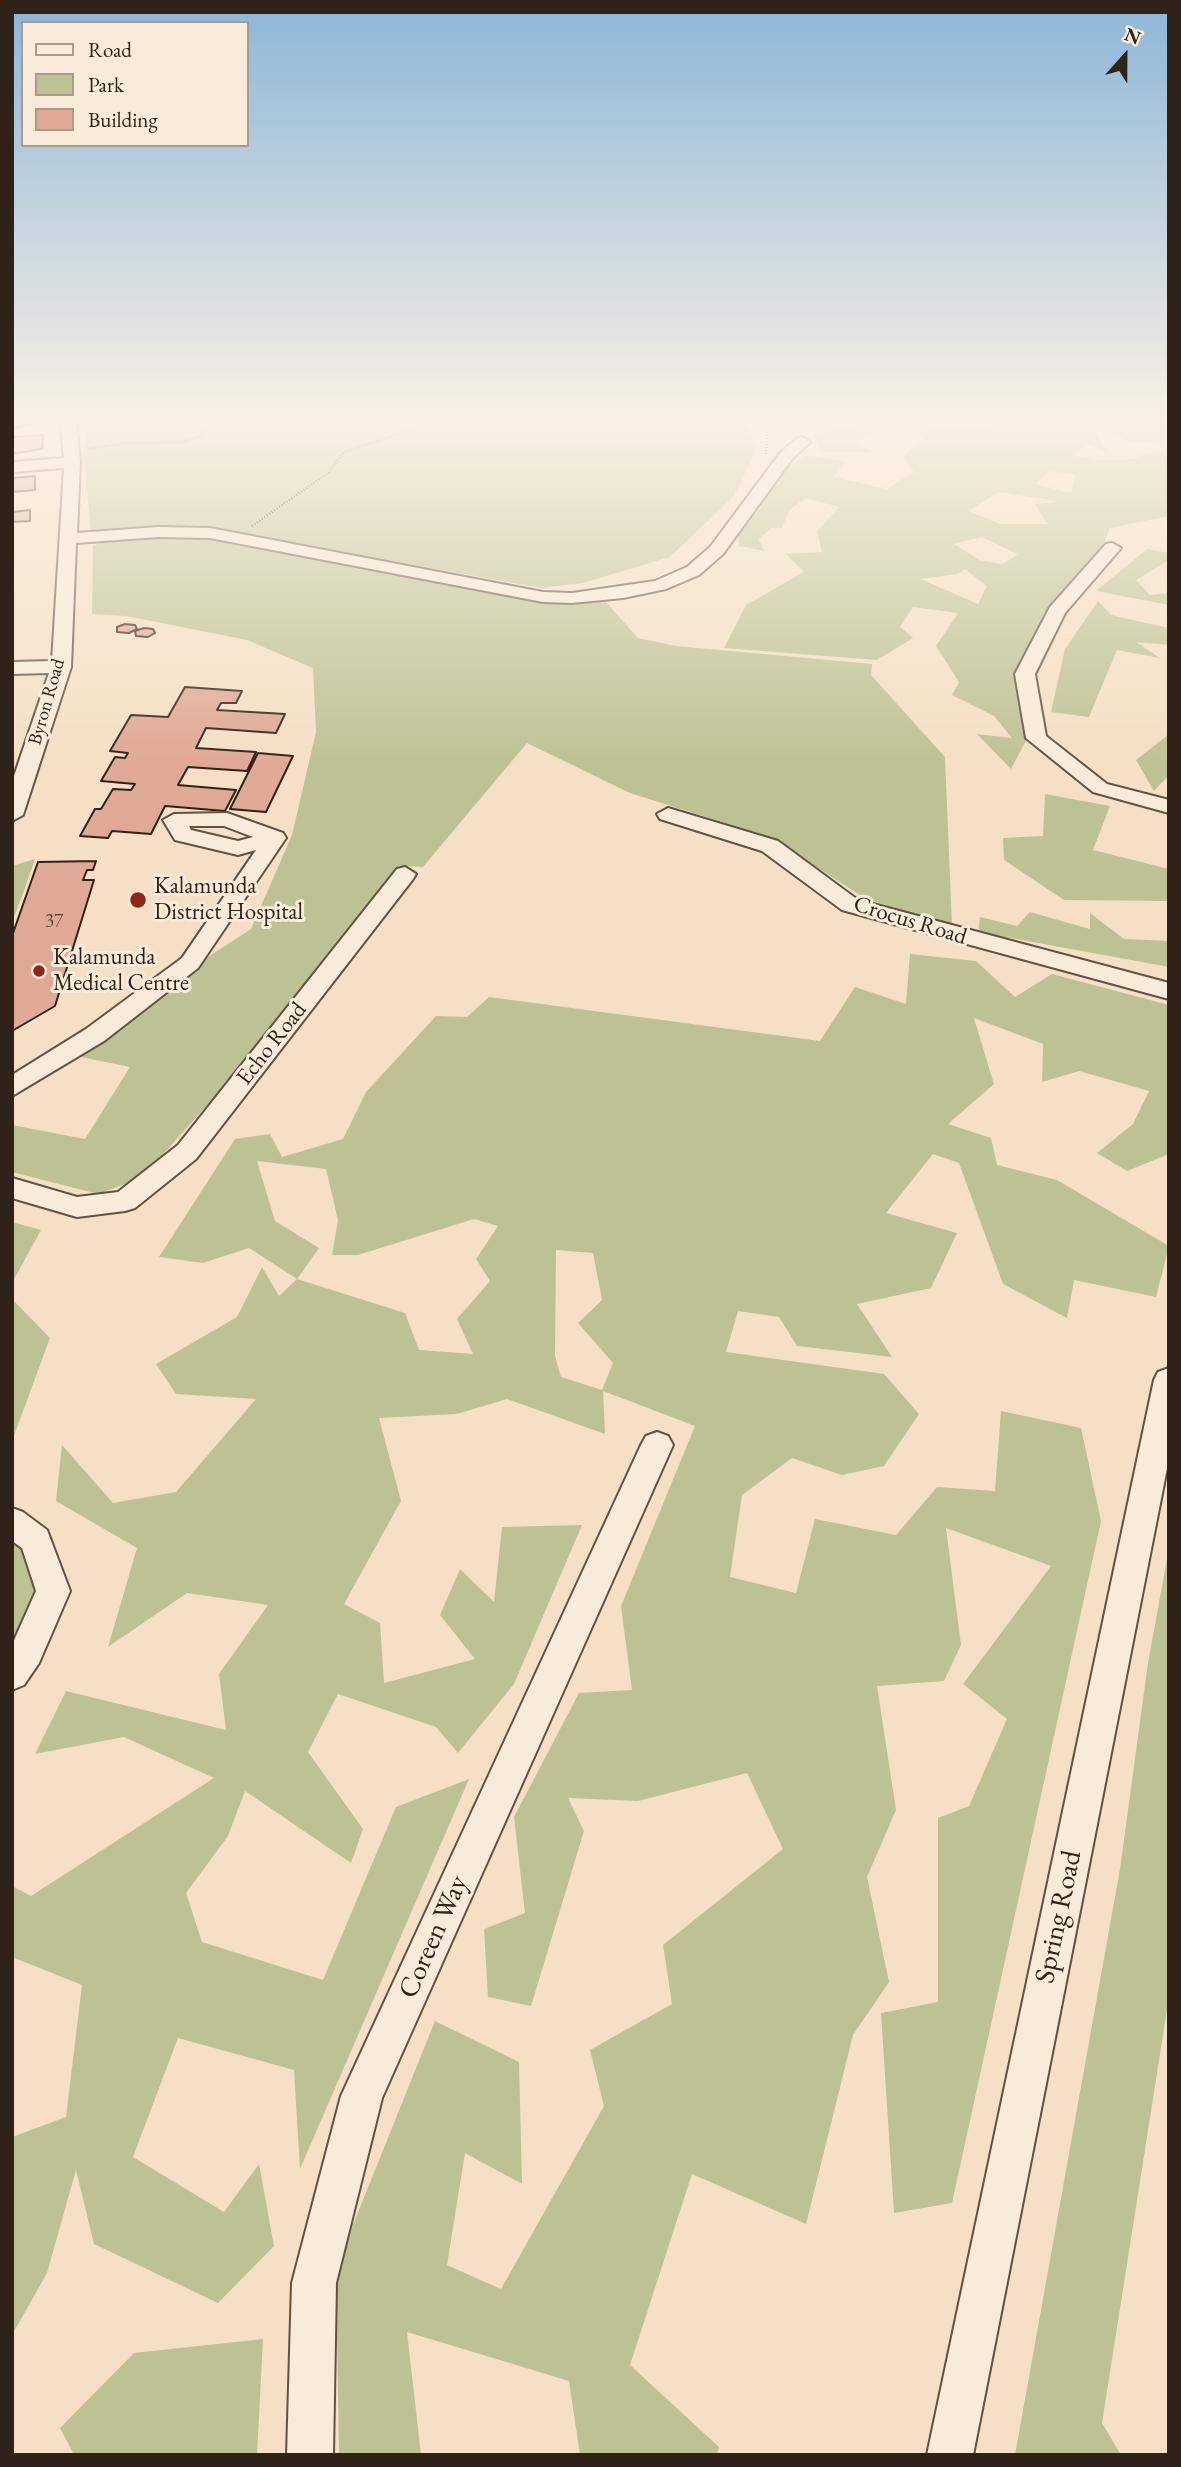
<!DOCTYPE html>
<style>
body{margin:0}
#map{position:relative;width:1181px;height:2467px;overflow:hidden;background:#f5e0c5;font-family:"EB Garamond",serif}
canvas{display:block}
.frame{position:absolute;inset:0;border:14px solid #2f2219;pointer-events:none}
.legend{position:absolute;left:21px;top:21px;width:228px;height:126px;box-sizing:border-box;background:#f8ebd9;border:2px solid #a89b8c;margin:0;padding:9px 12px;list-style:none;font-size:21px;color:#2f2219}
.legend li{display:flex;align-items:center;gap:14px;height:35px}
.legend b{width:35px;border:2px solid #a89b8c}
.north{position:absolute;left:1090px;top:21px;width:70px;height:70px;-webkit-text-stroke:5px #f8ebd9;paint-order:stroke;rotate:21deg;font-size:19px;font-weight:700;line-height:28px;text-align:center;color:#2f2219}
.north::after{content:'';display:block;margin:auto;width:24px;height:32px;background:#2f2219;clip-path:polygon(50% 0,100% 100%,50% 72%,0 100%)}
</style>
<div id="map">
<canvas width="1181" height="2467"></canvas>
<div class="frame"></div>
<ul class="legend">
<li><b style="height:9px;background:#f8ebd9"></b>Road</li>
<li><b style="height:19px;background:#bdc294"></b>Park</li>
<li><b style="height:19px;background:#e0a995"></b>Building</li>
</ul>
<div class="north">N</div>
</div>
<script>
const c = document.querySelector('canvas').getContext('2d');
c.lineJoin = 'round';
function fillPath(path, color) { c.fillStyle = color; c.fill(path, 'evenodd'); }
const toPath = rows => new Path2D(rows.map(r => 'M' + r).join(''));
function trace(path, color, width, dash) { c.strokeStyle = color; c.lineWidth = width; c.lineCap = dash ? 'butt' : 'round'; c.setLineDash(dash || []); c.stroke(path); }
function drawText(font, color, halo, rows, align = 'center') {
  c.font = font + ' "EB Garamond",serif'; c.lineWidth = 6; c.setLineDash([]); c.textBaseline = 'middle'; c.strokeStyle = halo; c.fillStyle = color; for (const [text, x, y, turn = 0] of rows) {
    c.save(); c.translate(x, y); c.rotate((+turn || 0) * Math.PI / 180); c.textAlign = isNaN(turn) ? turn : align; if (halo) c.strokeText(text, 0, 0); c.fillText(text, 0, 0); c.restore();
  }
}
const green = toPath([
 [89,419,746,419,757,448,734,496,670,557,583,583,541,588,201,526,91,533,84,455],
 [875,419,931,419,936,428,972,431,1000,419,1169,419,1169,516,1110,528,1103,545,1045,612,1020,669,1029,735,1011,769,977,734,1012,738,994,716,952,695,959,682,936,646,958,613,913,607,900,627,913,638,877,660,724,648,746,605,804,572,786,554,822,552,817,531,839,507,806,498,789,510,782,528,771,528,759,539,764,551,739,546,738,531,760,509,774,477,806,455,847,462,833,477,887,489,914,472,903,457,924,437,901,424,853,441,871,452,822,452,814,435],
 [1095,431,1111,433,1127,441,1157,442,1165,452,1146,453,1135,459,1096,460,1073,455,1087,445,1107,452],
 [1050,471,1076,475,1071,493,1035,484],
 [998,492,1056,501,1056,502,1035,504,1047,524,1000,524,969,511],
 [982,537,1017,554,1017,555,1002,564,979,560,954,544],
 [965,569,987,586,978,604,921,579,958,574],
 [178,537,214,540,524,599,555,603,605,601,638,638,676,646,872,664,871,675,945,757,952,926,866,899,770,837,630,793,527,743,423,867,403,866,395,871,224,1086,142,1178,98,1194,12,1172,12,1125,85,1139,130,1067,81,1057,205,959,251,929,292,835,316,732,313,668,247,640,126,616,92,614,93,546,100,543],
 [1147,549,1169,553,1169,560,1136,580,1150,595,1169,593,1169,605,1096,591],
 [1098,601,1111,615,1169,628,1169,645,1136,642,1160,658,1117,650,1089,717,1051,712,1065,649],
 [1169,734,1169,775,1154,791,1136,760],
 [1045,794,1110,806,1093,850,1169,869,1169,901,1064,900,1004,860,1003,838,1043,836],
 [35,859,25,888,12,923,12,866],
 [1030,912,1090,929,1090,913,1124,939,1169,941,1169,967,978,932,980,917,1017,926],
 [910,954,976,961,1015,997,1052,974,1169,1005,1169,1154,1127,1171,1097,1153,1133,1124,1149,1091,1079,1071,1042,1082,1043,1044,974,1018,994,1084,948,1124,991,1138,997,1165,1057,1180,1169,1246,1156,1297,1074,1280,1067,1318,1003,1284,959,1163,933,1154,886,1213,957,1233,931,1288,857,1304,892,1357,797,1346,779,1317,738,1311,726,1352,884,1374,919,1414,884,1466,842,1475,792,1458,742,1495,730,1577,796,1593,815,1519,896,1535,937,1487,995,1491,1001,1411,1081,1428,1101,1521,952,2203,894,2213,881,2013,938,2002,938,1818,969,1806,1007,1719,963,1684,1051,1566,946,1528,961,1645,944,1681,877,1686,896,1810,867,1877,889,1982,853,2035,806,2224,692,2174,630,2365,719,2447,717,2455,580,2455,569,2381,407,2332,421,2455,339,2455,336,2267,435,2021,519,2062,522,2184,465,2153,447,2265,501,2289,604,2106,590,2050,672,2004,663,1945,783,1849,747,1773,638,1801,568,1798,584,1831,531,2006,488,1997,484,1929,525,1913,514,1817,579,1693,632,1690,621,1606,695,1426,603,1391,605,1434,507,1399,457,1414,379,1418,401,1501,344,1604,380,1623,384,1683,475,1659,440,1615,460,1569,494,1602,502,1527,582,1525,514,1684,458,1753,436,1727,338,1694,308,1752,363,1829,351,1863,245,1791,228,1836,186,1893,202,1942,323,1980,396,1807,469,1779,300,2169,294,2070,178,2038,133,2157,224,2212,259,2164,274,2246,218,2303,94,2244,76,2170,47,2273,12,2335,12,2137,66,2117,82,1985,12,1957,12,1886,31,1896,214,1778,124,1737,35,1754,66,1691,226,1730,219,1674,268,1605,187,1593,108,1647,137,1548,56,1501,62,1445,113,1503,176,1492,256,1399,176,1394,156,1364,237,1317,262,1267,279,1296,297,1279,249,1248,203,1263,159,1257,235,1139,270,1134,282,1157,343,1139,366,1092,436,1016,467,1017,489,997,820,1041,855,987,906,1004],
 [257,1161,326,1169,338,1220,332,1255,358,1255,474,1219,498,1226,476,1259,490,1281,457,1319,473,1354,419,1350,405,1313,297,1279,319,1248,275,1221],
 [556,1250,593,1253,602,1300,578,1323,613,1363,602,1390,561,1377,555,1356],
 [12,1222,41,1230,12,1283],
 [12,1299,50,1338,12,1441],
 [12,1522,53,1591,12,1673],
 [1169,1548,1169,1997,1102,2423,1121,2455,1015,2455,1120,1869,1148,1663],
 [263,2339,257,2455,74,2455,60,2428,134,2353]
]);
const building = toPath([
 [12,419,36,419,36,423,12,429,12,419],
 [43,435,42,449,12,454,12,437,43,435],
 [35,476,35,490,12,492,12,478,35,476],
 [30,510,30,521,12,522,12,512,30,510],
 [125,624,135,625,137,629,129,633,117,632,117,627,125,624],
 [144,628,153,629,155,633,148,637,136,636,135,631,144,628],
 [185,687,242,691,236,703,221,703,217,710,285,714,276,733,206,728,196,748,256,752,247,771,188,767,178,785,236,790,225,811,165,806,151,834,112,831,108,838,80,836,95,809,101,809,113,789,131,790,135,784,101,781,115,757,125,758,128,753,110,751,131,715,168,717,185,687],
 [258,753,293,756,266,812,230,809,258,753],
 [96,861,93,870,87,870,83,880,94,880,55,1006,12,1031,12,936,38,862,96,861]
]);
const path = toPath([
 [1165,419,1169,421],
 [89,449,125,443,182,442,201,436,214,419],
 [766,454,768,419],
 [252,526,328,473,344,452,444,419]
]);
const minor = toPath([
 [60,419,76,419,80,462,77,533,158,527,210,528,543,592,572,593,655,581,687,567,711,546,780,453,796,439,802,437,810,442,792,459,723,554,699,575,666,589,623,598,572,603,543,602,210,538,158,537,76,543,71,667,23,815,12,821,12,782,49,673,12,674,12,662,52,661,64,468,12,472,12,462,64,458,60,419],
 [1112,543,1121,548,1065,613,1035,674,1046,736,1107,784,1169,800,1169,813,1093,792,1026,738,1015,674,1050,607,1106,544,1112,543],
 [668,808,778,841,858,900,1169,983,1169,999,842,910,762,851,660,819,657,814,668,808],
 [227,813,283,833,286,838,198,968,104,1041,12,1096,12,1075,86,1029,182,958,256,850,238,855,175,840,163,820,174,814,227,813],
 [189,826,224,826,253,837,238,841,191,830,189,826],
 [405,867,416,874,413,879,196,1159,135,1208,125,1211,77,1217,12,1198,12,1178,77,1197,118,1192,178,1145,397,869,405,867],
 [1169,1368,1169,1458,973,2455,927,2455,1154,1380,1158,1372,1169,1368],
 [657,1432,668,1436,673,1445,382,2098,336,2283,333,2455,287,2455,292,2283,341,2096,641,1445,646,1436,657,1432],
 [12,1508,23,1512,47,1530,70,1591,39,1663,24,1685,12,1690,12,1645,36,1591,22,1548,12,1541,12,1508]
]);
const markers = [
 [138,900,9,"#8f2418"],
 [39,971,7,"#8f2418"]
];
const farStreetnames = [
 ["Byron Road",47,702,-74]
];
const numberNames = [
 ["37",54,922]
];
const poiNames = [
 ["Kalamunda",154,887],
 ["District Hospital",154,913],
 ["Kalamunda",53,958],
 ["Medical Centre",53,984]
];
const streetNames = [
 ["Crocus Road",910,921,17],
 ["Echo Road",272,1044,-52]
];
const nearStreetnames = [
 ["Spring Road",1059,1917,-78],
 ["Coreen Way",434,1937,-66]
];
fillPath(green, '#bdc294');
fillPath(building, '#e0a995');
trace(building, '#2f2219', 2);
trace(minor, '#605244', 4);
trace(path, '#2f2219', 2.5, [1, 2]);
fillPath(minor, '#f8ebd9');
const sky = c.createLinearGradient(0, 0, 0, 765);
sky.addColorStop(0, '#8cb6d8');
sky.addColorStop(0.55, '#faf1e5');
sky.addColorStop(1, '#faf1e500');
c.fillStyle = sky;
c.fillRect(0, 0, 1181, 765);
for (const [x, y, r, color] of markers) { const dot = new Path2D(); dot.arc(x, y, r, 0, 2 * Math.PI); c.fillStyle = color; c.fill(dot); trace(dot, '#f8ebd9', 2.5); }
drawText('19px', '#2f2219', '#f8ebd9', farStreetnames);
drawText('19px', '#5b4438', null, numberNames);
drawText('23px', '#2f2219', '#f8ebd9', poiNames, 'left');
drawText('23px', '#2f2219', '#f8ebd9', streetNames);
drawText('28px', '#2f2219', '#f8ebd9', nearStreetnames);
</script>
